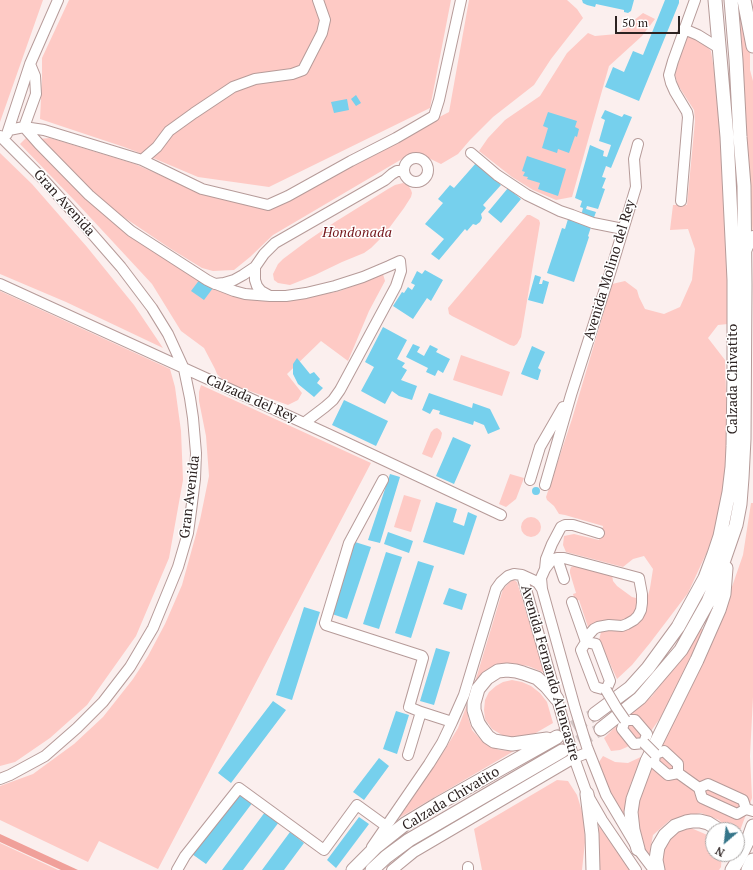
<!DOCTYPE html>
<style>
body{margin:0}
#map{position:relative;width:753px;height:870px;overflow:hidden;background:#fbefee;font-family:"PT Serif",serif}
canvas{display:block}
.north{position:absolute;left:705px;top:822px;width:40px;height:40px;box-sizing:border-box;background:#fff;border:1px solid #aba7a6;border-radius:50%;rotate:208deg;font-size:11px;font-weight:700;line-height:16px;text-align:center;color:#2c2221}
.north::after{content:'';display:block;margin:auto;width:14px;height:18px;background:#36768a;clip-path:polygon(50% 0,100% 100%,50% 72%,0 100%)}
.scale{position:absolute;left:615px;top:16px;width:65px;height:18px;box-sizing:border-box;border:2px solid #2c2221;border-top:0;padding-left:5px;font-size:12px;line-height:14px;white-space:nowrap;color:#2c2221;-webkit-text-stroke:3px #fff;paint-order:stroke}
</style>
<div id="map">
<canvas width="753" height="870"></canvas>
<div class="north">N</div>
<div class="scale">50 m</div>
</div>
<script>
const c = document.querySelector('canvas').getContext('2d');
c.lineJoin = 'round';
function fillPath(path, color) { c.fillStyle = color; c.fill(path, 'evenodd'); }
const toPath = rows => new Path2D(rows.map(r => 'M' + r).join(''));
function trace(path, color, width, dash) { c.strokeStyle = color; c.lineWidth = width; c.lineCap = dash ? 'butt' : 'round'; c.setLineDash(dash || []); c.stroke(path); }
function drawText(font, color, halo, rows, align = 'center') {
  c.font = font + ' "PT Serif",serif'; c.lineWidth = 3; c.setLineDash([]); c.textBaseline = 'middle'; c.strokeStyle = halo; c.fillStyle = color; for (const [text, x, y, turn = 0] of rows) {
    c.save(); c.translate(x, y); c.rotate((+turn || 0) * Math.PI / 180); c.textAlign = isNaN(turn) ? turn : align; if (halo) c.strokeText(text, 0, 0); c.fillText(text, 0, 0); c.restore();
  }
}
const green = toPath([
 [0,0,43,0,0,122],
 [69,0,451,0,430,108,269,187,198,177,153,158,124,147,40,119,42,77,42,58],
 [469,0,567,0,577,9,583,18,551,59,534,85,493,117,470,140,458,154,441,164,418,153,402,159,273,235,250,257,234,270,213,271,202,268,171,249,119,214,92,191,38,139,50,138,135,164,187,187,267,207,449,112],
 [643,13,655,19,642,36,609,66,572,197,556,200,533,190,512,177,479,151,488,138,505,120,540,96,567,53,588,33,595,36,617,34],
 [742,16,750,49,750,70,753,81,753,242,740,17],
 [687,33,701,40,711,51,722,121,726,177,728,324,718,325,708,338,725,360,728,456,717,530,688,593,650,643,632,665,617,679,599,640,601,632,631,628,642,618,650,588,653,569,644,556,633,559,623,567,566,552,563,545,564,536,574,534,599,540,603,526,565,515,559,514,554,506,547,500,546,497,572,419,612,284,625,281,637,290,639,297,645,309,664,314,680,307,692,280,695,249,688,229,670,230,673,205,687,205,695,121,694,110,678,85,675,75],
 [28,136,80,189,218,290,237,297,299,299,340,291,383,274,385,281,369,311,348,361,321,341,287,374,302,393,298,400,288,405,225,382,217,374,215,369,204,348,181,331,152,284,75,201,20,144],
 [0,153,32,184,87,247,134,305,163,348,66,302,0,274],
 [403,183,408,185,411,190,412,193,411,197,404,208,384,235,371,248,364,253,342,262,315,275,290,285,278,283,274,280,273,274,278,264,283,259,307,241,335,222,388,189,395,185],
 [527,215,530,215,539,220,540,223,521,337,517,344,514,346,510,345,452,316,449,314,448,308],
 [0,291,170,369,175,387,181,431,183,480,169,558,136,636,87,705,50,738,15,762,0,766],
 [461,355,510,372,502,396,453,380],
 [201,385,371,463,158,869,99,841,88,862,0,820,0,786,33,774,74,744,103,717,133,679,148,656,165,624,182,585,200,520,209,476,206,436,199,401,199,392],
 [437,428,440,430,442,433,441,438,432,458,422,454,431,432,434,429],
 [510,474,524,478,516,499,506,507,499,504],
 [404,495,421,500,411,532,394,527],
 [751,503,753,503,753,697,750,756,752,798,737,839,737,830,729,830,719,820,701,813,670,820,653,835,649,856,642,846,637,829,637,807,645,778,726,604,743,555],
 '521 527a10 10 0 1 1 20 0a10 10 0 1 1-20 0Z',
 [575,566,612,575,613,581,617,586,632,597,636,598,639,596,640,603,631,619,589,630,579,600,575,601,573,594,576,593,570,573,570,570,571,567],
 [514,580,517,582,545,673,528,666,511,663,497,664,485,672,475,682,503,589,511,581],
 [701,629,705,629,661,717,651,731,627,747,620,750,611,751,604,738,613,729,652,696],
 [512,680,522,682,531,686,540,693,547,702,553,723,534,734,523,737,514,738,502,735,492,729,485,719,484,710,485,700,489,692,496,686,503,682],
 [468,702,468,717,472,730,483,742,499,750,514,751,399,818,444,751,458,728],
 [645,755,631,783,626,803,626,819,624,820,611,794,599,762,603,756,615,762,628,763],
 [557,780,568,781,577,795,584,818,585,842,582,870,482,870,474,829],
 [599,826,630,870,599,870],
 [691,828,712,837,713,838,713,854,722,854,721,867,719,870,664,870,662,864,664,847,674,832],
 [0,843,58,870,0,870]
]);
const water = toPath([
 [0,834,78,870,61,870,0,842]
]);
const building = toPath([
 [582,0,634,0,631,11,628,13,624,12,624,10,596,4,595,7,587,5,583,3],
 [665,0,679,0,679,3,639,101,605,87,613,67,624,72,633,51,643,55],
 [356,95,361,103,356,106,351,99],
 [347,99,349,110,334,113,331,102],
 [605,110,622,117,624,114,632,117,611,168,606,166,602,177,606,178,602,188,605,189,598,209,587,206,586,209,596,212,593,220,581,216,583,208,580,207,582,201,575,198,590,145,604,151,603,156,607,157,611,145,599,141,605,120,601,118],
 [548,112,577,121,575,127,579,129,577,137,575,136,569,153,558,149,557,153,542,148,548,128,543,126],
 [527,156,566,169,558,196,538,189,540,183,527,179,528,177,523,176,525,172,522,171],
 [476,163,501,185,483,205,486,208,481,214,482,218,480,222,476,225,473,224,467,231,465,229,439,260,431,254,444,239,425,224,443,203,438,199,450,185,454,188],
 [508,188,521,199,501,223,488,212],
 [568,219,591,227,588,236,589,237,574,282,547,273,562,228,565,229],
 [425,270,443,280,431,301,427,298,413,319,393,306,402,292,404,293,408,287,412,290,415,285,411,283,417,271,422,274],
 [535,275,541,277,539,284,542,284,543,280,549,282,543,304,528,300],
 [200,279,213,288,204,300,191,291],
 [383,327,407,340,397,359,405,363,402,367,407,370,401,380,417,386,412,400,399,396,392,391,385,404,361,391,374,367,365,362],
 [413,344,420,347,417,352,424,356,430,345,438,349,436,352,450,359,443,373,438,370,435,376,426,372,428,368,406,357],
 [532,346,545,352,538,368,541,370,538,380,537,380,521,374],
 [297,358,310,374,314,372,320,379,317,383,323,388,314,397,298,384,293,374,293,364],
 [429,393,472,408,473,403,490,409,500,429,488,434,484,425,474,421,473,425,439,414,440,411,433,409,430,414,422,410],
 [344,400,388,421,376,446,332,425],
 [453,437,471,445,454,484,436,476],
 [390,474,400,477,380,543,368,540],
 '532 491a4 4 0 1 1 8 0a4 4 0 1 1-8 0Z',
 [436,502,457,509,453,522,464,526,468,512,477,516,464,555,423,542],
 [388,532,413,541,409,553,384,544],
 [355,542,371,547,347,619,332,614],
 [386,552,402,557,379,629,363,624],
 [418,561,434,566,411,638,395,633],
 [449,588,467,594,462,610,443,604],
 [304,607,320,612,292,700,276,695],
 [436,648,450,652,434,705,420,701],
 [273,701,286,710,231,783,218,773],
 [396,711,409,715,397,754,383,749],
 [379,758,389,766,364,800,353,792],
 [239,792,253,802,206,864,192,854],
 [265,812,279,822,243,870,222,870],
 [359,817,369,824,336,868,327,860],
 [290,832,304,843,284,870,262,870]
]);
const majorTunnel = toPath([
 [557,737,595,714],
 [562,751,601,729]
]);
const minor = toPath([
 [684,29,698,35,719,48],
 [30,64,35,76,36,94,24,127,39,144,89,195,131,231,207,280,215,284,224,283,234,280,243,275,255,267,264,254,275,243,385,180,392,174,397,171,404,171],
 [9,130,24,127,44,130,142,160,157,147,169,131,194,113,233,87,255,79,292,74,303,70,322,33,325,20,318,0],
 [7,134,30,64,58,0],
 [0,136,44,180,80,220,121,267,152,308,168,334,184,369,190,398,193,418,196,453,195,479,191,511,188,533,178,567,153,628,130,667,103,702,77,728,45,756,10,775,0,779],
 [471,153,497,175,527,195,560,211,572,215,593,223,623,229],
 '404 170a12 12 0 1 1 24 0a12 12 0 1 1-24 0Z',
 [142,160,202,189,268,205,288,196,351,161,396,138,434,116,439,100,461,0],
 [681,201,688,117,687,112,675,92,671,83,669,75,673,61,695,0],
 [745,253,753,236],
 [255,267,255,280,257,286,261,291,270,296,286,296,306,293,335,286,363,277,389,266,400,261,401,271,396,286,340,390,333,400,325,407,304,423],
 [0,284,328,434,501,515],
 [216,284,234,291,245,294,270,296],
 [383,480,349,543,325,623,326,625,422,656,423,658,409,707,421,712,452,722],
 [530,480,540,447,563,407],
 [545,485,571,395,611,270,636,187,634,159,638,144],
 [557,558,564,579],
 [545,569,551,561,557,558,564,558,639,578,642,594,642,603,641,610,638,616,634,620,627,624,622,626,609,625,598,627,594,629,585,639],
 [522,575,572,752,587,794,602,820,636,870],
 [542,589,541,578,545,569,546,559,552,544,561,527,565,525,573,525,599,533],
 [572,602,586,642],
 [586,642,596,644,610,681,606,690,595,687,581,650,586,642],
 [625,720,635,720,647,734,644,743,634,744,622,729,625,720],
 [664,751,678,764,678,773,668,775,654,763,655,754,664,751],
 [408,755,421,712],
 [678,773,699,788,702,798,737,814,746,809,753,811],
 [699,788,708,784,743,800,746,809],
 [372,847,429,764,442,743,452,722,464,695,496,589,501,582,508,576,514,574,522,575,533,580,538,583,542,589,575,708,587,747,606,795,638,849,654,870],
 [468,867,468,870],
 [177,870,185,856,239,788,324,850,357,805,386,826],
 [392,870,414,852,574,758,589,752]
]);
const major = toPath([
 [744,0,753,46],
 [595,714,630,688,648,668,678,627,705,578,714,554,720,536,729,492,732,467,733,446,734,373,734,280,727,137,715,0],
 [601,729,640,698,681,650,708,602,717,580,736,525,740,504,742,478,744,439,745,285,744,186,740,137,736,60,731,0],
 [547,739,512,744,494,741,488,737,482,729,478,723,474,710,474,703,478,689,487,678,498,671,507,670,516,671,523,673,537,678,547,687,557,699],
 [587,794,592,834,593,870],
 [638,849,633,830,631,812,633,799,647,761,697,660,719,610,724,594,726,568],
 [353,870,376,847,405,824,438,804,557,737],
 [372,870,386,857,409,840,562,751],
 [658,870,656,860,657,853,658,847,665,835,675,826,686,822,692,821,700,821,708,823,719,830],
 [732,870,739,859,748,840,753,826]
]);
const highway = toPath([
 [749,870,753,861]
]);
const minorBridge = toPath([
 [606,690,616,707,625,720],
 [644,743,655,754]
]);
const streetNames = [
 ["Gran Avenida",64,203,48],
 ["Avenida Molino del Rey",610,270,-73],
 ["Calzada Chivatito",733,379,-90],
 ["Calzada del Rey",251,399,24],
 ["Gran Avenida",190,497,-83],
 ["Avenida Fernando Alencastre",550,673,74],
 ["Calzada Chivatito",451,799,-31]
];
const parkNames = [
 ["Hondonada",357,233]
];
fillPath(green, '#fecac5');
fillPath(water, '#f0a09a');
fillPath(building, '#76d0ed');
trace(majorTunnel, '#d2c6c5', 13, [13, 6]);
trace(minor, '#b69b99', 12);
trace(major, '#b69b99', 15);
trace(highway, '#b69b99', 17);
trace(minor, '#fff', 10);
trace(major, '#fff', 13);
trace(highway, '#fff', 15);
trace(minorBridge, '#b69b99', 12, []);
trace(minorBridge, '#fff', 10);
drawText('14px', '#2c2221', '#fff', streetNames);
drawText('italic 14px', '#73161a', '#fff', parkNames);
</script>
